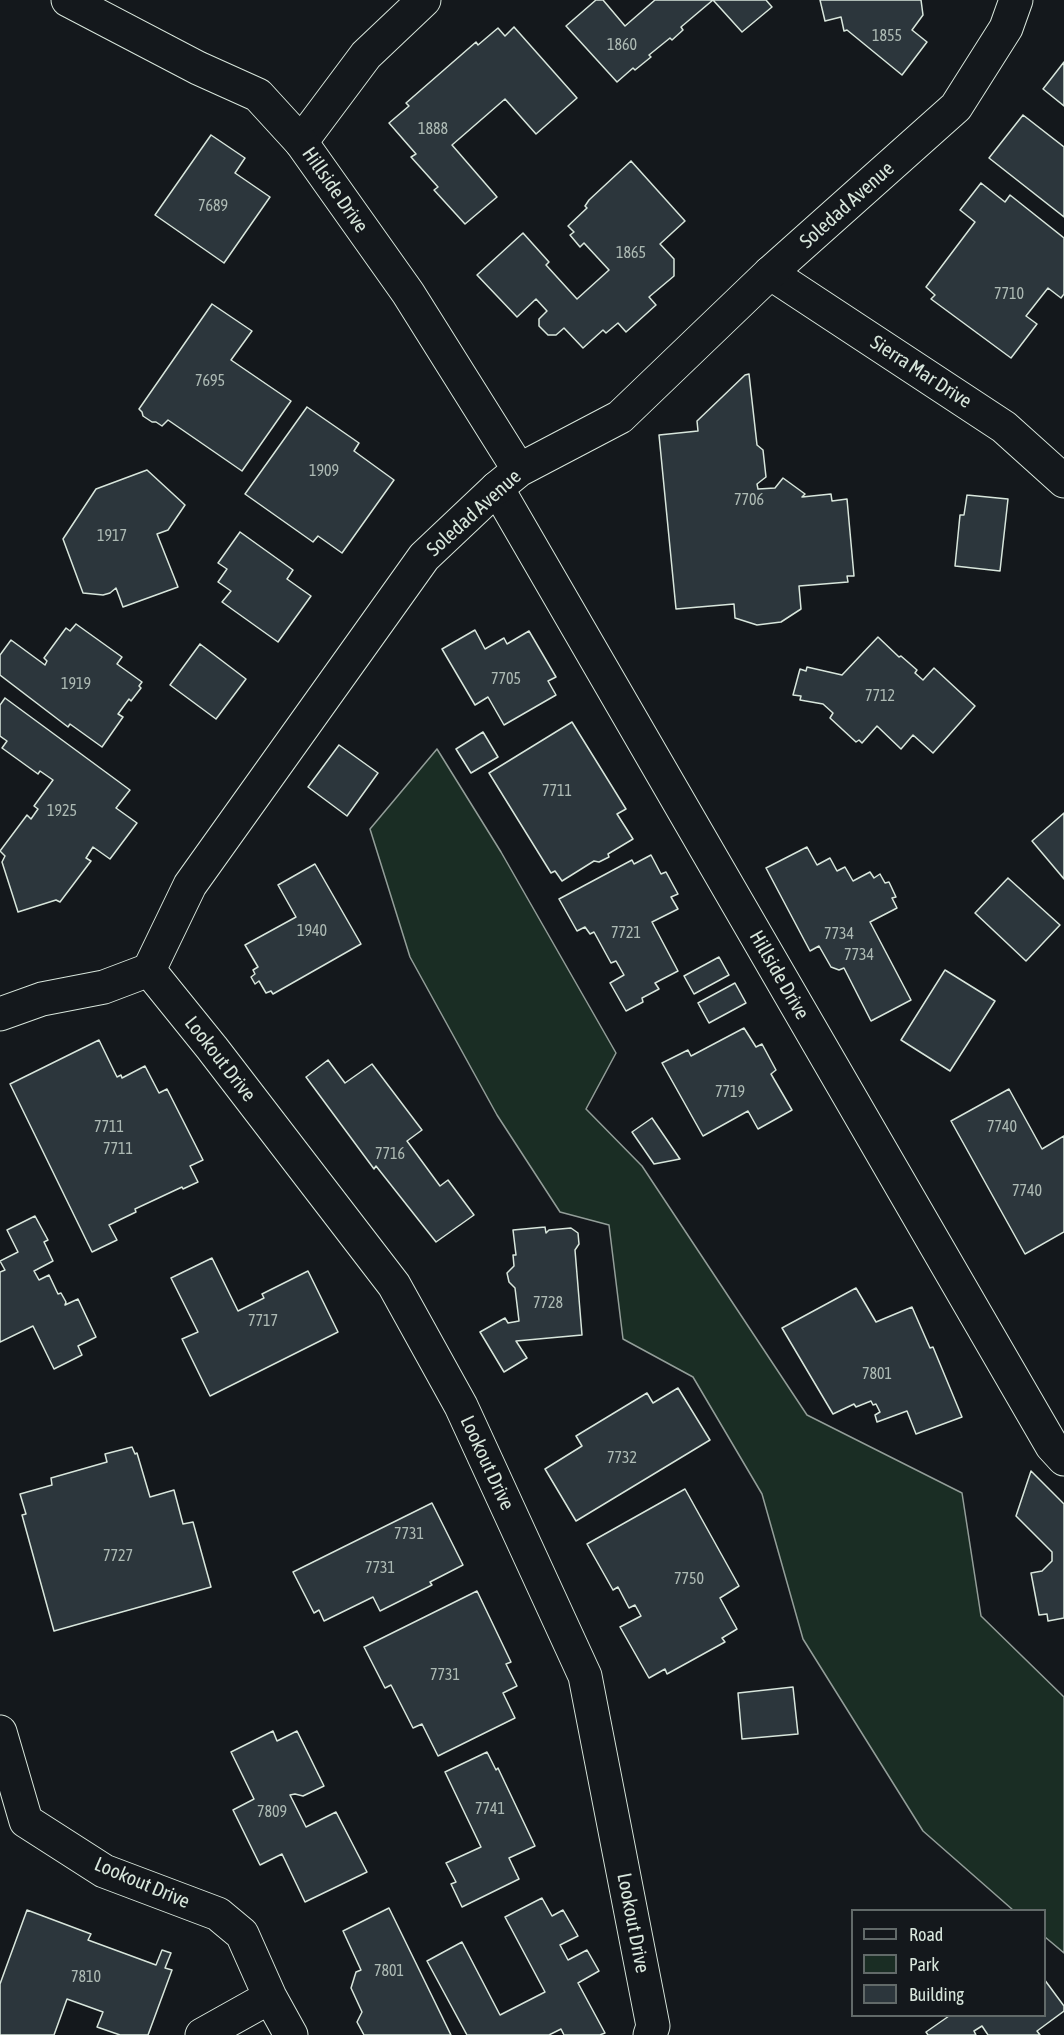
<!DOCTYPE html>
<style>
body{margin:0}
#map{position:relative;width:1064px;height:2035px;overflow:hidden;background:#14181c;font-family:"Asap Condensed",sans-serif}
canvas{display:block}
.legend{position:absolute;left:851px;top:1909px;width:195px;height:108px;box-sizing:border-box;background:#14181c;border:2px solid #626a69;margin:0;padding:8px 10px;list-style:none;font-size:18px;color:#d8e6dc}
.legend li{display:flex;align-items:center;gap:12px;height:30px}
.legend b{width:30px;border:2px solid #626a69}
</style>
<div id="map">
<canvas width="1064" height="2035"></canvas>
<ul class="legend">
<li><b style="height:8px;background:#14181c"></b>Road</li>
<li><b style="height:16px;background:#1a2d24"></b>Park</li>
<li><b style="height:16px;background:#2c363c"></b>Building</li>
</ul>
</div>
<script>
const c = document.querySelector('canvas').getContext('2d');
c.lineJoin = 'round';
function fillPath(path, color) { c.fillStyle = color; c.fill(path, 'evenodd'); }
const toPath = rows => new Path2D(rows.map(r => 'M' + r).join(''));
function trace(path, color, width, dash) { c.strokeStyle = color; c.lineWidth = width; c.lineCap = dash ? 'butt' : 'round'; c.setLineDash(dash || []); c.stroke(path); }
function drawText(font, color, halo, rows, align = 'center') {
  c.font = font + ' "Asap Condensed",sans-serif'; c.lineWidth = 4.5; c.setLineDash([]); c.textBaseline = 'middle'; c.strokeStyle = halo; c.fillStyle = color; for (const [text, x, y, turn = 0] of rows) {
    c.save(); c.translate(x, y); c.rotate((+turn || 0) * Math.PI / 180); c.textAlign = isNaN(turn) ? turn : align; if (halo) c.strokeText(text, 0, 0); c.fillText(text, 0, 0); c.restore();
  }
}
const green = toPath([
 [437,749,501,852,616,1053,586,1109,642,1166,807,1415,962,1493,981,1616,1064,1697,1064,1953,1045,1937,1044,1910,1013,1910,923,1831,803,1639,762,1494,693,1377,623,1339,609,1225,560,1212,497,1115,410,957,370,829,437,749]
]);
const building = toPath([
 [596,0,603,0,625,26,655,0,713,0,681,27,683,30,672,40,670,38,649,55,651,57,635,70,633,68,617,82,566,26,596,0],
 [713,0,766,0,772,7,742,32,713,0],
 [820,0,921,0,923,15,912,30,927,42,902,75,847,30,844,31,841,17,825,21,820,0],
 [514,27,577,98,536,134,505,99,452,145,497,197,465,224,434,190,438,187,411,157,416,154,389,123,409,106,406,103,476,42,478,45,498,28,505,36,514,27],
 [1064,62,1064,106,1043,89,1064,62],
 [1023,115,1064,147,1064,217,989,158,1023,115],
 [211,135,245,158,235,173,270,197,224,263,155,215,211,135],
 [631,161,685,221,660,244,674,259,674,276,649,297,656,305,626,332,618,323,606,333,603,330,583,348,564,328,556,335,548,335,539,326,539,319,547,311,536,299,517,317,477,275,523,233,549,262,546,265,577,299,609,270,584,243,580,247,570,235,574,232,568,226,587,208,585,206,589,200,631,161],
 [981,183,1005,202,1010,195,1064,238,1064,294,1061,298,1048,288,1026,316,1037,324,1011,358,931,299,935,295,926,287,975,222,960,210,981,183],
 [212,304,252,331,231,360,291,401,242,471,168,420,162,426,156,422,152,422,143,416,142,412,139,409,212,304],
 [749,374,757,445,763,450,766,477,757,484,758,489,775,488,783,478,805,494,802,497,831,494,832,501,847,499,854,576,847,576,848,582,799,586,801,609,781,622,757,625,735,618,734,604,676,609,659,435,698,431,697,421,745,375,749,374],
 [307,407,359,443,354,451,394,480,342,553,318,536,313,542,245,494,307,407],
 [147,470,185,505,168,530,157,534,178,587,123,607,116,588,110,593,103,595,83,593,63,539,96,489,147,470],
 [967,495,1008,499,1000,571,955,566,960,515,964,515,967,495],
 [240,532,293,570,287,579,311,596,278,642,222,602,231,591,218,582,227,569,218,563,240,532],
 [76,624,122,657,117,664,142,682,139,686,141,688,131,701,129,699,118,714,123,717,102,747,70,724,68,727,0,675,0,655,11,640,45,665,47,661,44,658,66,628,70,631,76,624],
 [475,630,485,649,504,638,507,644,529,631,556,677,548,681,556,695,504,725,488,697,475,705,442,649,475,630],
 [878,637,899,657,901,656,917,670,915,673,923,680,934,668,975,706,933,753,913,735,901,749,877,726,862,743,859,740,856,742,830,718,833,713,823,704,800,700,801,696,793,695,800,669,806,671,807,667,842,675,878,637],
 [200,644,246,679,216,719,170,685,200,644],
 [5,698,130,790,116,808,137,823,110,859,93,847,86,858,91,861,60,902,56,900,18,912,2,862,5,856,0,851,27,815,31,819,38,809,34,806,53,780,40,771,38,774,2,748,7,741,0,736,0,705,5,698],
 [572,722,626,809,617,814,633,839,608,854,609,857,599,862,594,861,562,881,555,871,551,873,489,773,572,722],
 [483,732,498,757,471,773,456,749,483,732],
 [339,745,378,773,347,816,308,787,339,745],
 [1064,813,1064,879,1032,841,1064,813],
 [807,847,817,865,830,858,837,871,845,867,853,881,870,872,874,878,880,874,885,883,889,882,896,897,892,898,897,908,870,922,911,1000,871,1021,844,968,839,970,831,967,819,946,810,951,766,868,807,847],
 [651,855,661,874,666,872,678,894,671,897,678,909,652,922,678,971,655,983,659,989,642,998,643,1002,626,1011,610,983,624,975,616,961,611,963,594,932,590,934,585,927,577,931,559,899,632,860,634,864,651,855],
 [315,864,361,944,273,994,271,991,266,993,259,981,255,984,251,977,255,974,253,970,258,967,245,945,296,917,278,885,315,864],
 [1008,878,1060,925,1026,961,975,913,1008,878],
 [719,957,729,975,694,994,684,976,719,957],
 [945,970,995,1001,950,1071,901,1040,945,970],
 [735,983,746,1003,709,1023,698,1003,735,983],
 [744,1028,756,1047,762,1044,776,1070,771,1074,792,1110,758,1129,748,1111,703,1136,662,1063,688,1050,691,1056,744,1028],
 [99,1040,117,1077,121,1075,122,1078,145,1066,159,1093,167,1089,203,1160,190,1166,198,1182,183,1189,182,1187,135,1209,136,1212,109,1225,117,1240,92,1252,10,1084,99,1040],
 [328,1060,345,1083,372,1064,422,1130,407,1141,440,1186,448,1180,474,1215,436,1242,376,1166,374,1169,306,1077,328,1060],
 [1009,1089,1042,1149,1064,1136,1064,1232,1025,1254,951,1121,1009,1089],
 [652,1118,680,1159,654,1164,632,1132,652,1118],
 [35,1216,48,1240,44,1242,53,1261,34,1271,39,1280,49,1275,58,1294,61,1293,66,1302,65,1305,78,1299,96,1337,78,1346,82,1355,54,1369,33,1326,0,1342,0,1272,5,1270,0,1261,18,1252,7,1230,35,1216],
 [545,1227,546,1233,549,1230,571,1228,578,1233,579,1244,575,1250,582,1335,516,1341,527,1358,504,1372,480,1332,505,1318,508,1323,519,1321,515,1288,509,1282,507,1273,514,1266,513,1255,516,1255,513,1230,545,1227],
 [212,1258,238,1311,264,1298,262,1294,308,1271,338,1332,210,1396,182,1339,198,1332,171,1278,212,1258],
 [856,1288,876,1322,912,1307,930,1348,933,1347,962,1417,916,1434,907,1411,877,1422,875,1415,880,1412,876,1404,873,1405,871,1401,856,1407,854,1404,833,1414,782,1328,856,1288],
 [678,1388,710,1440,576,1521,545,1469,582,1446,576,1436,647,1393,653,1403,678,1388],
 [132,1447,135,1454,137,1453,150,1497,174,1490,183,1524,193,1522,211,1587,54,1631,22,1515,26,1514,20,1494,52,1485,51,1478,107,1462,105,1454,132,1447],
 [1031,1471,1064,1504,1064,1618,1048,1621,1047,1614,1039,1615,1031,1573,1042,1571,1052,1561,1052,1552,1016,1516,1031,1471],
 [685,1489,739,1586,720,1598,737,1629,722,1638,725,1642,667,1674,665,1669,649,1678,620,1627,641,1616,635,1605,629,1608,618,1587,613,1590,587,1544,685,1489],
 [432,1503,463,1565,430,1582,432,1585,380,1611,373,1597,324,1621,319,1610,314,1613,293,1572,432,1503],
 [477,1591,511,1662,506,1664,517,1686,503,1693,515,1718,438,1756,422,1724,413,1728,391,1685,385,1688,364,1647,477,1591],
 [793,1687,798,1734,742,1739,738,1693,793,1687],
 [273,1731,277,1741,297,1731,324,1786,303,1796,295,1794,290,1795,306,1827,336,1812,367,1872,305,1902,282,1854,260,1865,233,1810,254,1799,231,1752,273,1731],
 [487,1752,496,1770,498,1768,535,1846,509,1858,519,1879,462,1907,451,1884,456,1882,446,1863,481,1847,445,1772,487,1752],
 [542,1898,552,1916,563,1910,578,1936,560,1945,568,1960,587,1950,599,1971,578,1983,605,2033,600,2035,564,2035,561,2029,549,2035,467,2035,427,1961,462,1942,500,2015,545,1992,505,1917,542,1898],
 [389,1908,451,2035,364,2035,357,2022,362,2012,351,1988,356,1972,361,1970,343,1931,389,1908],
 [27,1910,91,1934,88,1940,156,1965,162,1950,171,1953,165,1968,172,1970,148,2035,120,2035,97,2027,103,2012,67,1999,54,2035,0,2035,0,1984,27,1910],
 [1044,1979,1064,2006,1064,2011,1037,2031,1040,2035,988,2035,982,2026,974,2031,976,2035,928,2035,926,2032,949,2016,1044,2016,1044,1979]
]);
const minor = toPath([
 [301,142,366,55,424,0],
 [770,273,1004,427,1064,481],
 [149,970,212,1048,394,1285,461,1406,585,1676,653,2026,650,2035],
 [0,1014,42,999,104,987,149,970,190,885,424,557,497,488,1052,1446,1064,1459],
 [0,1732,26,1821,104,1871,218,1914,242,1934,270,1997,291,2035],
 [202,2035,270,1997]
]);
const tertiary = toPath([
 [68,0,198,68,258,95,301,142,408,293,519,470],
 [497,488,519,470,620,417,770,273,956,107,1006,28,1016,0]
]);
const numberNames = [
 ["1855",887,36],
 ["1860",622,45],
 ["1888",433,129],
 ["7689",213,206],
 ["1865",631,253],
 ["7710",1009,294],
 ["7695",210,381],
 ["1909",324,471],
 ["7706",749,500],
 ["1917",112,536],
 ["7705",506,679],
 ["1919",76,684],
 ["7712",880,696],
 ["7711",557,791],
 ["1925",62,811],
 ["1940",312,931],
 ["7721",626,933],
 ["7734",839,934],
 ["7734",859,955],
 ["7719",730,1092],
 ["7711",109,1127],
 ["7740",1002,1127],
 ["7711",118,1149],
 ["7716",390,1154],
 ["7740",1027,1191],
 ["7728",548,1303],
 ["7717",263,1321],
 ["7801",877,1374],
 ["7732",622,1458],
 ["7731",409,1534],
 ["7727",118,1556],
 ["7731",380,1568],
 ["7750",689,1579],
 ["7731",445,1675],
 ["7741",490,1809],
 ["7809",272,1812],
 ["7801",389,1971],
 ["7810",86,1977]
];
const streetNames = [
 ["Hillside Drive",335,190,55],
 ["Soledad Avenue",847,205,-42],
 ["Sierra Mar Drive",921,372,33],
 ["Soledad Avenue",474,513,-42],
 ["Hillside Drive",779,975,60],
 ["Lookout Drive",220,1059,52],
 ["Lookout Drive",487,1463,65],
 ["Lookout Drive",142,1883,23],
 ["Lookout Drive",633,1923,79]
];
fillPath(green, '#1a2d24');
trace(green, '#939e99', 1.5);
fillPath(building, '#2c363c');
trace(building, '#d8e6dc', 1.5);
trace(minor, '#d8e6dc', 35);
trace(tertiary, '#d8e6dc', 35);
trace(minor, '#14181c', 33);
trace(tertiary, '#14181c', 33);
drawText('16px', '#adbab4', null, numberNames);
drawText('20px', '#d8e6dc', '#14181c', streetNames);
</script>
